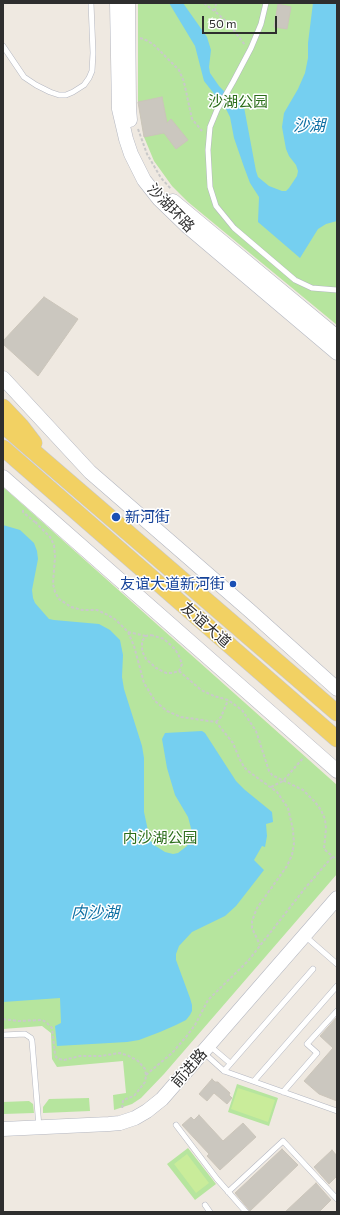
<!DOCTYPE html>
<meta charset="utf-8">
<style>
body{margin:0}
#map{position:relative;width:340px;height:1215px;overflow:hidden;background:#efe9e1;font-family:Commissioner,sans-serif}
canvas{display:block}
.frame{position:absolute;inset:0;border:4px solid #2e2e2e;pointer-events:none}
.scale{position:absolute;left:202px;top:16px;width:75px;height:18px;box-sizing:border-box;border:2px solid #2e2e2e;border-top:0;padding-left:5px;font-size:12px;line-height:14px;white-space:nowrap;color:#2e2e2e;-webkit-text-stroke:3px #fff;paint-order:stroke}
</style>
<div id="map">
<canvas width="340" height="1215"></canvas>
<div class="frame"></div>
<div class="scale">50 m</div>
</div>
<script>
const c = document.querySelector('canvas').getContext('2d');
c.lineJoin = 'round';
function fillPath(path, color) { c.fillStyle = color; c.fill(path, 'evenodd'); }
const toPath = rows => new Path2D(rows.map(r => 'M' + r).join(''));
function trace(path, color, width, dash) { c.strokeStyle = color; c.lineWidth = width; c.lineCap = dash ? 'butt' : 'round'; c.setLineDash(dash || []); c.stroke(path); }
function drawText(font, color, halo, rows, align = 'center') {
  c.font = font + ' Commissioner,"Noto Sans SC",sans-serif'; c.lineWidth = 3; c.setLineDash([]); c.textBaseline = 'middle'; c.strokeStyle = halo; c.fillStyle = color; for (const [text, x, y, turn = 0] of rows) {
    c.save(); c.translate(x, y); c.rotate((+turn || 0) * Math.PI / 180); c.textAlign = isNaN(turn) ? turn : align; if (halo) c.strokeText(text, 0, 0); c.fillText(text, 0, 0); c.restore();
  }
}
const green = toPath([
 [138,3,337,3,337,325,188,202,172,186,154,161,144,137,138,102],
 [3,487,337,785,337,874,164,1074,141,1098,132,1104,114,1110,113,1095,126,1093,123,1061,57,1067,52,1059,51,1033,42,1026,3,1029],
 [237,1084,278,1098,269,1126,228,1112],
 [89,1098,90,1111,43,1113,43,1107,49,1099],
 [29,1101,33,1104,34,1113,3,1114,3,1102],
 [188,1148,216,1184,195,1200,167,1164]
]);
const pitch = toPath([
 [238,1088,275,1100,268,1122,231,1109],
 [187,1154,209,1183,196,1193,174,1164]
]);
const water = toPath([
 [169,3,183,3,207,37,211,50,209,67,210,73,219,86,224,91,237,97,244,107,256,171,258,177,269,186,282,191,286,191,289,188,297,176,298,171,296,165,289,156,286,149,282,127,284,113,298,89,305,73,308,58,308,43,313,3,337,3,337,221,326,224,318,229,300,258,258,222,259,197,250,183,244,167,234,138,230,117,226,109,204,81,195,46],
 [3,525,20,530,34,543,37,551,38,559,32,590,33,598,35,603,49,619,54,620,99,624,110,630,120,640,123,655,122,677,124,689,142,746,144,758,144,812,150,840,154,845,165,852,173,854,178,853,187,846,192,832,188,817,175,795,167,768,162,739,165,733,202,731,205,733,236,781,245,790,272,812,273,822,266,824,267,836,265,847,262,846,254,860,264,870,236,906,225,916,192,932,179,946,176,954,176,960,190,998,192,1005,192,1011,190,1015,186,1020,176,1025,160,1032,139,1040,127,1042,57,1046,55,1026,61,1023,60,998,3,1002]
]);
const building = toPath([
 [278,4,291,7,287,29,274,27,278,4],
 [162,97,167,123,171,119,188,140,176,149,164,133,144,137,138,102,162,97],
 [44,297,78,319,38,376,3,344,3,341,44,297],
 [337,1017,337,1101,319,1094,304,1081,333,1048,320,1036,337,1017],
 [212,1079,215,1082,218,1082,230,1093,229,1095,232,1098,227,1104,214,1093,207,1101,199,1094,212,1079],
 [199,1115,223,1141,243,1123,256,1137,220,1170,207,1156,209,1154,182,1125,191,1117,194,1120,199,1115],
 [282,1149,298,1165,250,1211,235,1193,282,1149],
 [332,1150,337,1156,337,1176,329,1184,314,1167,332,1150],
 [316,1183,331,1200,319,1212,285,1212,316,1183]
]);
const path = toPath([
 [204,3,218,14,229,24,245,45],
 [215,11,216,3],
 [140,38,148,41,154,45,179,70,184,82,192,119,202,131],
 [138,129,147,154,161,178,171,189],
 [23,510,23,512,36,523],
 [37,522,36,523,50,537,54,545,55,556,53,584,55,592,59,599,71,607,82,610,97,610,108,615,116,620,128,632,134,646,144,683,155,701,167,711,181,717,216,722,233,743,239,758,244,767,248,771,277,792,288,808,293,830,294,844,292,855,287,866,257,908,252,921,252,928,260,945],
 [128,632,146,636],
 [151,635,164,639,175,649,179,656,182,664,179,671,172,673,166,673,156,668,146,659,142,651,142,641,146,636,151,635],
 [179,671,201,690,214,696,228,700,242,710,256,731,269,771,272,775,303,790,315,802,321,810,325,819,326,829,324,849,337,860],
 [216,722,221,717,228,700],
 [271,787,283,781,304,757],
 [3,1019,18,1021,42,1020,46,1022,52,1028,55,1054,56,1057,59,1059,64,1060,80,1056,101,1056,120,1053,129,1056,138,1061,145,1069,146,1075,145,1082,134,1096,123,1100,122,1110],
 [146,1075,172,1053,186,1037,195,1025,208,1000,248,961,306,887,333,856]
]);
const lane = toPath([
 [266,3,261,24,251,48,233,82,217,110,210,127,208,150,210,187,216,206,234,228,295,280,312,288,337,290],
 [3,46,24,77,36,85,50,92,59,95,66,95,73,92,84,85,89,78,92,71,93,53,91,3],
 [305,936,337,964],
 [3,1035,25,1034,31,1038,32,1041,39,1127],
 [210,1046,230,1063],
 [204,1053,224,1071,337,1111],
 [224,1071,313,969],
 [254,1081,337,986],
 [283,1092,317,1053,307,1044,337,1011],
 [176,1125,217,1179,246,1212],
 [228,1192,283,1141,337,1199],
 [205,1205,210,1212]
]);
const secondary = toPath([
 [117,3,119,109,126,139,131,154,144,180,159,199,188,227,337,353],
 [128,3,129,108,130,120],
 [173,201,337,337],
 [3,378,90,472,249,610,337,689],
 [3,477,337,771],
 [3,1129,109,1124,120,1123,135,1118,147,1111,162,1099,337,898]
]);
const primary = toPath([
 [3,407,21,426,34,443],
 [3,425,337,713],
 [3,448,337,739]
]);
const markers = [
 [116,517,5,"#1a4fb4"],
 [233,584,4,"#1a4fb4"]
];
const parkNames = [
 ["沙湖公园",238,102],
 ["内沙湖公园",160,838]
];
const streetNames = [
 ["沙湖环路",171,208,46],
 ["友谊大道",206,625,41],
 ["前进路",189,1068,-49]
];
const transitNames = [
 ["新河街",125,517],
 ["友谊大道新河街",225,584,"right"]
];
const waterNames = [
 ["沙湖",309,126],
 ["内沙湖",95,913]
];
fillPath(green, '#b6e59e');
fillPath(pitch, '#c9ec9a');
fillPath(water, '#75cff0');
fillPath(building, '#cbc7bf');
trace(building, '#cbc5ba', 1);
trace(lane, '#b4b7c1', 6);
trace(secondary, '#b4b7c1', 15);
trace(primary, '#c9c9c9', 17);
trace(path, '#c9c9c9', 2, [3, 2]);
trace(lane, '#fff', 5);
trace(secondary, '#fff', 14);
trace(primary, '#f2d163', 16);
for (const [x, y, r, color] of markers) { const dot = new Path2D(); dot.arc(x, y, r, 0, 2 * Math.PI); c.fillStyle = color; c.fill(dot); trace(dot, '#fff', 1.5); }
drawText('15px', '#2c6e1b', '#fff', parkNames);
drawText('15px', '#2e2e2e', '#fff', streetNames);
drawText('15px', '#164399', '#fff', transitNames, 'left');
drawText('italic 16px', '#0d6fa3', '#fff', waterNames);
</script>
